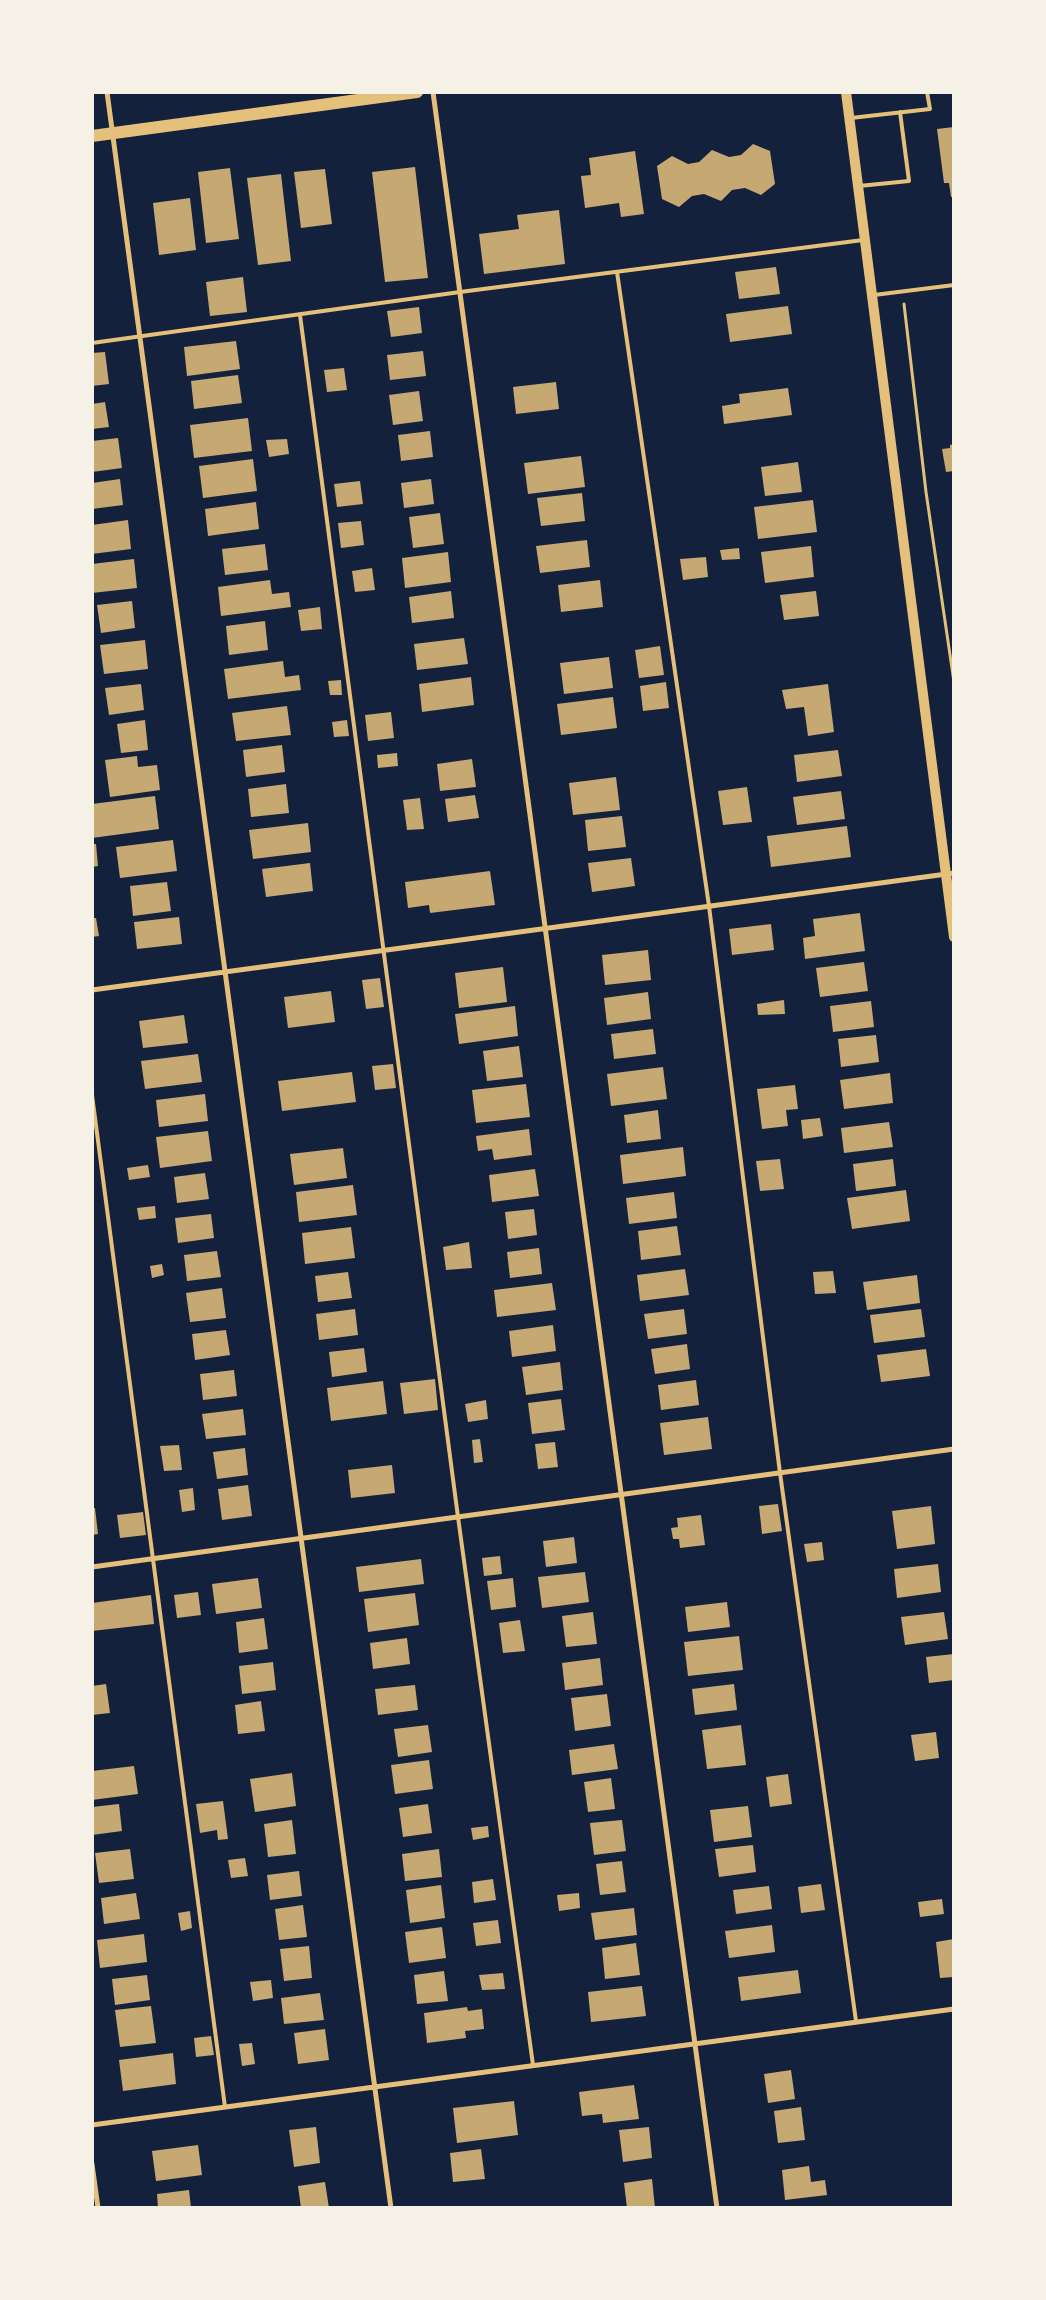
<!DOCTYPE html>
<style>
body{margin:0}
#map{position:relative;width:1046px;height:2300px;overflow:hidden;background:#14213d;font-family:Helvetica,sans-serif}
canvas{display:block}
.frame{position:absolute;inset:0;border:94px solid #f6f1e7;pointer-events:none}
</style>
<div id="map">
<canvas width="1046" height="2300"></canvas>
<div class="frame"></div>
</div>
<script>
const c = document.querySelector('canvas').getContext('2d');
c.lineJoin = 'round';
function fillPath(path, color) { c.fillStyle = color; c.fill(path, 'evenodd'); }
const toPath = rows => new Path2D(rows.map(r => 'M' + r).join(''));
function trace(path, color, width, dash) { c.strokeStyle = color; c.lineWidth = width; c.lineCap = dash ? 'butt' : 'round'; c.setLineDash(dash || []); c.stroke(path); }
const building = toPath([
 [954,127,954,197,951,197,949,183,944,183,937,129],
 [753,144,770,151,775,184,761,195,745,188,732,190,721,201,704,194,692,196,679,207,662,199,657,166,672,156,688,164,699,162,712,150,729,157,741,155],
 [635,151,644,214,621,217,619,203,585,208,581,176,591,175,589,158],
 [415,167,428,278,385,282,372,172],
 [230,168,239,239,206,243,198,172],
 [325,169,332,224,301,228,294,172],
 [281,174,291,261,258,265,247,178],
 [190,198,196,250,159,255,153,203],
 [559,210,565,264,484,274,479,234,519,229,517,215],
 [776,267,780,294,739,299,735,272],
 [243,277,247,312,210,316,206,282],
 [788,306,792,334,730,342,726,314],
 [419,307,422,333,391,337,387,311],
 [236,341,240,369,187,376,184,347],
 [423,351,426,376,390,380,387,355],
 [105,352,109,384,92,386,92,353],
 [344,368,347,390,327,392,324,370],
 [238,375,242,403,194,409,191,381],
 [556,382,559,409,516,414,513,387],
 [788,388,792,415,724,424,722,406,740,403,739,394],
 [419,391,423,421,393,425,389,395],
 [105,402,109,427,92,429,92,404],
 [248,418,252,451,194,458,190,425],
 [430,431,433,457,401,461,398,435],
 [118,438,122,468,92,472,92,441],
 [287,439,289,454,269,457,266,440],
 [954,444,954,471,946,472,942,449,950,448,950,445],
 [581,456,585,487,528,494,524,463],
 [253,459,257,491,203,498,199,466],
 [798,462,802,492,765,496,761,467],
 [120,479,123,505,92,509,92,483],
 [431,479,434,504,404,508,401,483],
 [360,481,363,504,337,507,334,484],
 [582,493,585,521,541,526,537,498],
 [813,500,817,532,758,539,754,507],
 [256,502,259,529,208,536,205,509],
 [440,513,444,544,413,548,409,517],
 [128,520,131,549,92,554,92,525],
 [361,521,364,545,341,548,338,523],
 [587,540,590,567,540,573,536,546],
 [265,544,268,570,225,575,222,549],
 [811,546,814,577,765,583,761,552],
 [739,548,740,559,722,560,720,550],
 [448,552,451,582,405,588,402,558],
 [706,557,708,577,683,580,680,559],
 [134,559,137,588,92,593,92,564],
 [372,568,375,590,355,592,352,571],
 [270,580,272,594,289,592,291,607,221,616,218,587],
 [600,580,603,607,561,612,558,585],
 [451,591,454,618,412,623,409,597],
 [816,591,819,616,784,620,780,595],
 [132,601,135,628,101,633,97,605],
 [320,607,322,629,301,631,298,610],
 [265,621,268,650,229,655,226,626],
 [464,638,468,664,417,670,414,644],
 [145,640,148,669,104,674,100,645],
 [660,646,664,675,639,678,635,650],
 [609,657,613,688,564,694,560,663],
 [283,661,285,677,299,675,301,690,228,699,224,669],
 [471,677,474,705,422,712,419,684],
 [341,680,342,695,330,695,328,681],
 [666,682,669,708,643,711,640,686],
 [141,684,144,710,109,715,105,688],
 [828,684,834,732,808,736,804,707,786,709,782,690],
 [613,697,617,728,561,735,557,704],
 [287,706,291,735,236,741,232,713],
 [391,712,394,738,368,741,365,715],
 [145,720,148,750,121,753,117,724],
 [347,720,349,736,334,737,332,722],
 [282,745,285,772,246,777,243,750],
 [838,750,842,776,797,782,794,755],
 [397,753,398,766,378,768,377,755],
 [137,756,138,767,157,765,160,790,110,797,105,760],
 [472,759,476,787,440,791,437,764],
 [616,777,620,810,573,815,569,783],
 [286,784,289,813,251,817,248,789],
 [747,787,752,822,723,825,718,791],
 [841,791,845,819,797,825,793,797],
 [475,795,479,818,448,822,445,799],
 [155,796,159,829,92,838,92,804],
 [420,798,424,829,407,830,403,800],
 [622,816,626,847,588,851,585,820],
 [308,823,311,852,253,859,249,830],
 [847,826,851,857,771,867,767,836],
 [173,840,177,871,120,878,116,847],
 [92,844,96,844,98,866,92,867],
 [631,858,635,886,592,892,588,863],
 [310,863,313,891,266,897,262,869],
 [490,871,495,905,430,913,429,905,408,908,405,882],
 [167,882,171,911,133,916,130,886],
 [860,913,865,951,805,959,803,938,815,936,813,919],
 [179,917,182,944,137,949,134,922],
 [92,918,96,918,99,936,92,937],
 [771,924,774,950,732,955,729,929],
 [648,950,651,980,605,985,602,955],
 [864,962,868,991,820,997,816,968],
 [503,967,507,1002,459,1008,455,973],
 [380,978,384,1007,366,1009,362,980],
 [331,991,335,1022,288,1028,284,997],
 [648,992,651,1019,607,1025,604,998],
 [784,1000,785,1014,758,1015,757,1004],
 [871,1001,874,1027,833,1032,830,1006],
 [515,1006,518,1036,459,1044,455,1014],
 [184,1015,188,1043,143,1048,139,1021],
 [653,1029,656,1054,614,1059,611,1034],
 [876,1035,879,1062,841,1067,838,1039],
 [519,1046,523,1077,487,1081,483,1051],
 [198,1054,202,1082,145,1089,141,1061],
 [393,1064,396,1088,375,1090,372,1066],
 [663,1067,667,1099,611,1106,607,1074],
 [352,1072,356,1102,282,1111,278,1081],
 [890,1073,893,1103,844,1109,840,1080],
 [526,1084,530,1117,476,1123,472,1090],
 [795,1085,798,1109,786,1110,788,1126,762,1129,757,1089],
 [205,1094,208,1121,159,1127,156,1100],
 [658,1110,661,1139,627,1143,624,1115],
 [820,1118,823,1136,803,1139,801,1120],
 [889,1122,893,1147,844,1153,841,1128],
 [529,1129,532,1155,494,1160,492,1149,478,1151,476,1136],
 [208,1131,212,1161,160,1168,156,1137],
 [683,1147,686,1176,623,1184,620,1155],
 [343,1148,347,1178,294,1185,290,1154],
 [780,1159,784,1189,760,1191,756,1161],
 [893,1159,896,1186,856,1191,853,1164],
 [148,1165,150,1177,129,1180,127,1168],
 [535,1169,539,1196,492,1202,489,1175],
 [205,1173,209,1199,177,1203,174,1177],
 [353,1185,357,1215,299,1222,296,1192],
 [906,1190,910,1221,852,1229,847,1198],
 [674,1192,677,1218,629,1224,626,1198],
 [155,1206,156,1218,139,1220,137,1208],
 [534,1209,537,1235,508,1239,505,1212],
 [211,1214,214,1238,178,1243,175,1218],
 [677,1226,681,1255,641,1260,638,1231],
 [351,1227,355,1258,305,1264,302,1233],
 [469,1242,472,1268,446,1270,443,1247],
 [539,1248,542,1274,510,1278,507,1252],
 [217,1251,221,1277,187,1281,184,1255],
 [162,1264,164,1275,152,1278,150,1266],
 [685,1269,689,1295,640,1301,637,1275],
 [833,1271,836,1293,815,1294,813,1272],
 [348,1272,352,1298,318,1302,315,1276],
 [917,1275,920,1303,867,1310,863,1282],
 [552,1283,556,1310,497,1317,494,1290],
 [222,1288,226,1318,190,1322,186,1293],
 [355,1309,358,1335,319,1340,316,1314],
 [684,1309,687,1334,648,1339,644,1314],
 [921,1309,925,1337,874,1343,870,1315],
 [553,1325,556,1351,512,1357,509,1331],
 [226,1330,230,1355,195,1360,192,1334],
 [687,1344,690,1369,655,1374,651,1349],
 [364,1348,367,1372,332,1377,329,1352],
 [926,1349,930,1376,881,1382,877,1355],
 [560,1362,563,1390,526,1395,522,1367],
 [234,1370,237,1396,203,1400,200,1374],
 [435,1379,438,1410,404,1414,400,1383],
 [696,1380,699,1405,661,1410,658,1385],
 [383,1381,387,1414,331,1421,327,1388],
 [561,1399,565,1430,532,1434,528,1403],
 [486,1400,488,1419,468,1422,465,1404],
 [243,1409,246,1435,206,1439,202,1414],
 [708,1417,712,1449,664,1455,660,1423],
 [480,1439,483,1462,474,1463,472,1440],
 [555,1442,558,1467,538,1469,535,1444],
 [179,1445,182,1470,164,1471,160,1446],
 [245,1448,248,1475,217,1479,213,1452],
 [392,1465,395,1493,351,1498,348,1470],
 [248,1485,252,1516,222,1520,218,1489],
 [193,1488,195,1510,182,1512,179,1490],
 [778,1504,782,1531,762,1534,759,1506],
 [931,1506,935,1544,897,1549,892,1511],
 [92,1508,95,1508,98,1534,92,1535],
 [143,1512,146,1535,120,1538,117,1515],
 [701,1515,705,1545,680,1548,679,1539,673,1539,671,1528,678,1527,677,1518],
 [574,1537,577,1563,546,1567,543,1541],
 [822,1542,824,1560,807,1562,804,1544],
 [500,1556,502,1574,484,1576,482,1558],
 [421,1559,424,1584,359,1592,356,1567],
 [938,1564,941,1592,897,1598,894,1569],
 [585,1572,589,1602,542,1608,538,1577],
 [258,1578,262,1608,216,1614,212,1584],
 [513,1578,516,1607,491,1610,487,1581],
 [198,1592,201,1615,177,1618,174,1595],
 [415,1593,419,1625,368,1632,364,1599],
 [151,1595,154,1624,92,1631,92,1603],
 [727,1602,730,1627,688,1632,685,1607],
 [593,1612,597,1644,566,1647,562,1616],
 [944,1612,948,1639,905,1645,901,1617],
 [264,1618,268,1649,239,1653,236,1622],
 [520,1620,525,1651,503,1653,499,1623],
 [739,1636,743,1670,688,1676,684,1642],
 [407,1638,410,1664,373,1669,370,1643],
 [954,1654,954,1680,929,1683,926,1657],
 [600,1658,603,1685,565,1690,562,1663],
 [273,1662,276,1690,242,1694,239,1666],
 [106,1684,110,1713,92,1715,92,1686],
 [734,1684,737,1710,695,1715,692,1689],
 [415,1685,418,1710,378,1715,375,1689],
 [607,1694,611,1726,575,1731,571,1698],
 [261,1701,265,1731,238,1734,235,1705],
 [428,1725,432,1752,398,1757,394,1729],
 [741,1725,746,1765,707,1769,702,1730],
 [936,1732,939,1758,915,1761,911,1735],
 [614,1744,618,1769,572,1775,569,1750],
 [429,1760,433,1789,395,1794,391,1765],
 [134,1766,138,1794,92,1800,92,1771],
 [292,1773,296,1806,255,1812,250,1779],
 [788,1774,792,1804,770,1807,766,1777],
 [611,1778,615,1809,588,1812,584,1782],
 [223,1801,228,1839,218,1840,217,1830,200,1833,196,1804],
 [119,1804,122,1831,92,1835,92,1807],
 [428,1804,432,1833,403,1837,399,1808],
 [748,1806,752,1837,714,1842,710,1810],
 [292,1820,296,1854,268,1857,264,1824],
 [622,1820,626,1851,594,1855,590,1823],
 [488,1826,489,1837,473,1840,471,1828],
 [753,1845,756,1872,719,1877,715,1849],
 [130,1849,134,1879,99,1883,95,1853],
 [439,1849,442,1877,405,1881,402,1854],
 [245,1858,248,1876,231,1878,228,1860],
 [622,1861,626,1892,600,1895,596,1864],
 [299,1871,302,1896,270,1900,267,1875],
 [493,1879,496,1900,474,1903,472,1882],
 [821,1884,825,1910,801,1913,798,1887],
 [441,1885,445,1918,410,1923,406,1890],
 [769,1886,772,1909,736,1914,733,1890],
 [136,1893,140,1919,104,1924,101,1898],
 [579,1893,580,1908,559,1911,557,1895],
 [942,1899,944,1914,920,1917,918,1902],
 [303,1905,307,1937,279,1940,275,1909],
 [634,1908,637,1935,595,1940,591,1913],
 [190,1911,192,1928,181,1931,178,1913],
 [498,1920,501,1943,476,1946,473,1923],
 [772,1925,775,1952,729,1958,725,1931],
 [442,1927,446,1958,409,1963,405,1932],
 [144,1934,147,1962,100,1968,97,1940],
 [954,1939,954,1977,940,1978,936,1942],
 [636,1943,640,1975,605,1979,602,1948],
 [309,1946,312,1978,284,1981,280,1949],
 [798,1970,801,1993,741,2001,738,1977],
 [444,1971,448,2001,417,2004,414,1975],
 [503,1973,505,1989,482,1990,479,1975],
 [147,1975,150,2000,115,2005,112,1979],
 [271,1980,273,1998,253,2001,250,1982],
 [642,1986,646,2016,591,2022,588,1992],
 [320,1993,324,2020,284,2024,281,1998],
 [151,2006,156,2043,120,2047,115,2010],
 [467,2007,468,2011,482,2009,484,2029,465,2031,466,2038,427,2043,424,2013],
 [325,2029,329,2060,298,2064,294,2033],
 [211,2036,214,2055,196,2057,194,2038],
 [252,2043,255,2064,242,2066,239,2044],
 [173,2053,176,2084,123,2091,119,2060],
 [791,2070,795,2099,768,2103,764,2074],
 [634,2085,639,2119,603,2123,602,2114,582,2116,579,2092],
 [514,2101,518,2135,457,2143,453,2108],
 [801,2107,805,2140,778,2143,774,2111],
 [316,2127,320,2163,294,2167,289,2130],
 [649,2127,652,2158,623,2162,619,2130],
 [198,2145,202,2175,156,2181,152,2151],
 [481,2149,485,2179,453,2182,450,2153],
 [809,2166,811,2182,825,2180,827,2195,785,2200,782,2170],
 [652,2179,655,2208,627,2208,624,2183],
 [325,2182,329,2208,301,2208,298,2186],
 [189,2190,191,2208,158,2208,157,2194]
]);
const path = toPath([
 [904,304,926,492,954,682]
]);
const service = toPath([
 [851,118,930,109,927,92],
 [859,186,909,181,900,112],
 [617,272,709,906,780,1473,856,2021],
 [874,295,954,285],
 [300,315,458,1517,533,2065],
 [92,343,460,292,863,240],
 [92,1095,225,2107]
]);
const minor = toPath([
 [107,92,391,2208],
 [433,92,717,2208],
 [92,990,954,873],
 [92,1567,954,1449],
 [92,2125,954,2009],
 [92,2164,98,2208]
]);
const secondary = toPath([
 [846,92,954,937]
]);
const primary = toPath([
 [92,136,417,92]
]);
fillPath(building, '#c6a872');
trace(path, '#e5c07b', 3);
trace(service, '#e5c07b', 4);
trace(minor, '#e5c07b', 5);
trace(secondary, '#e5c07b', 10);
trace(primary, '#e5c07b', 12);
</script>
